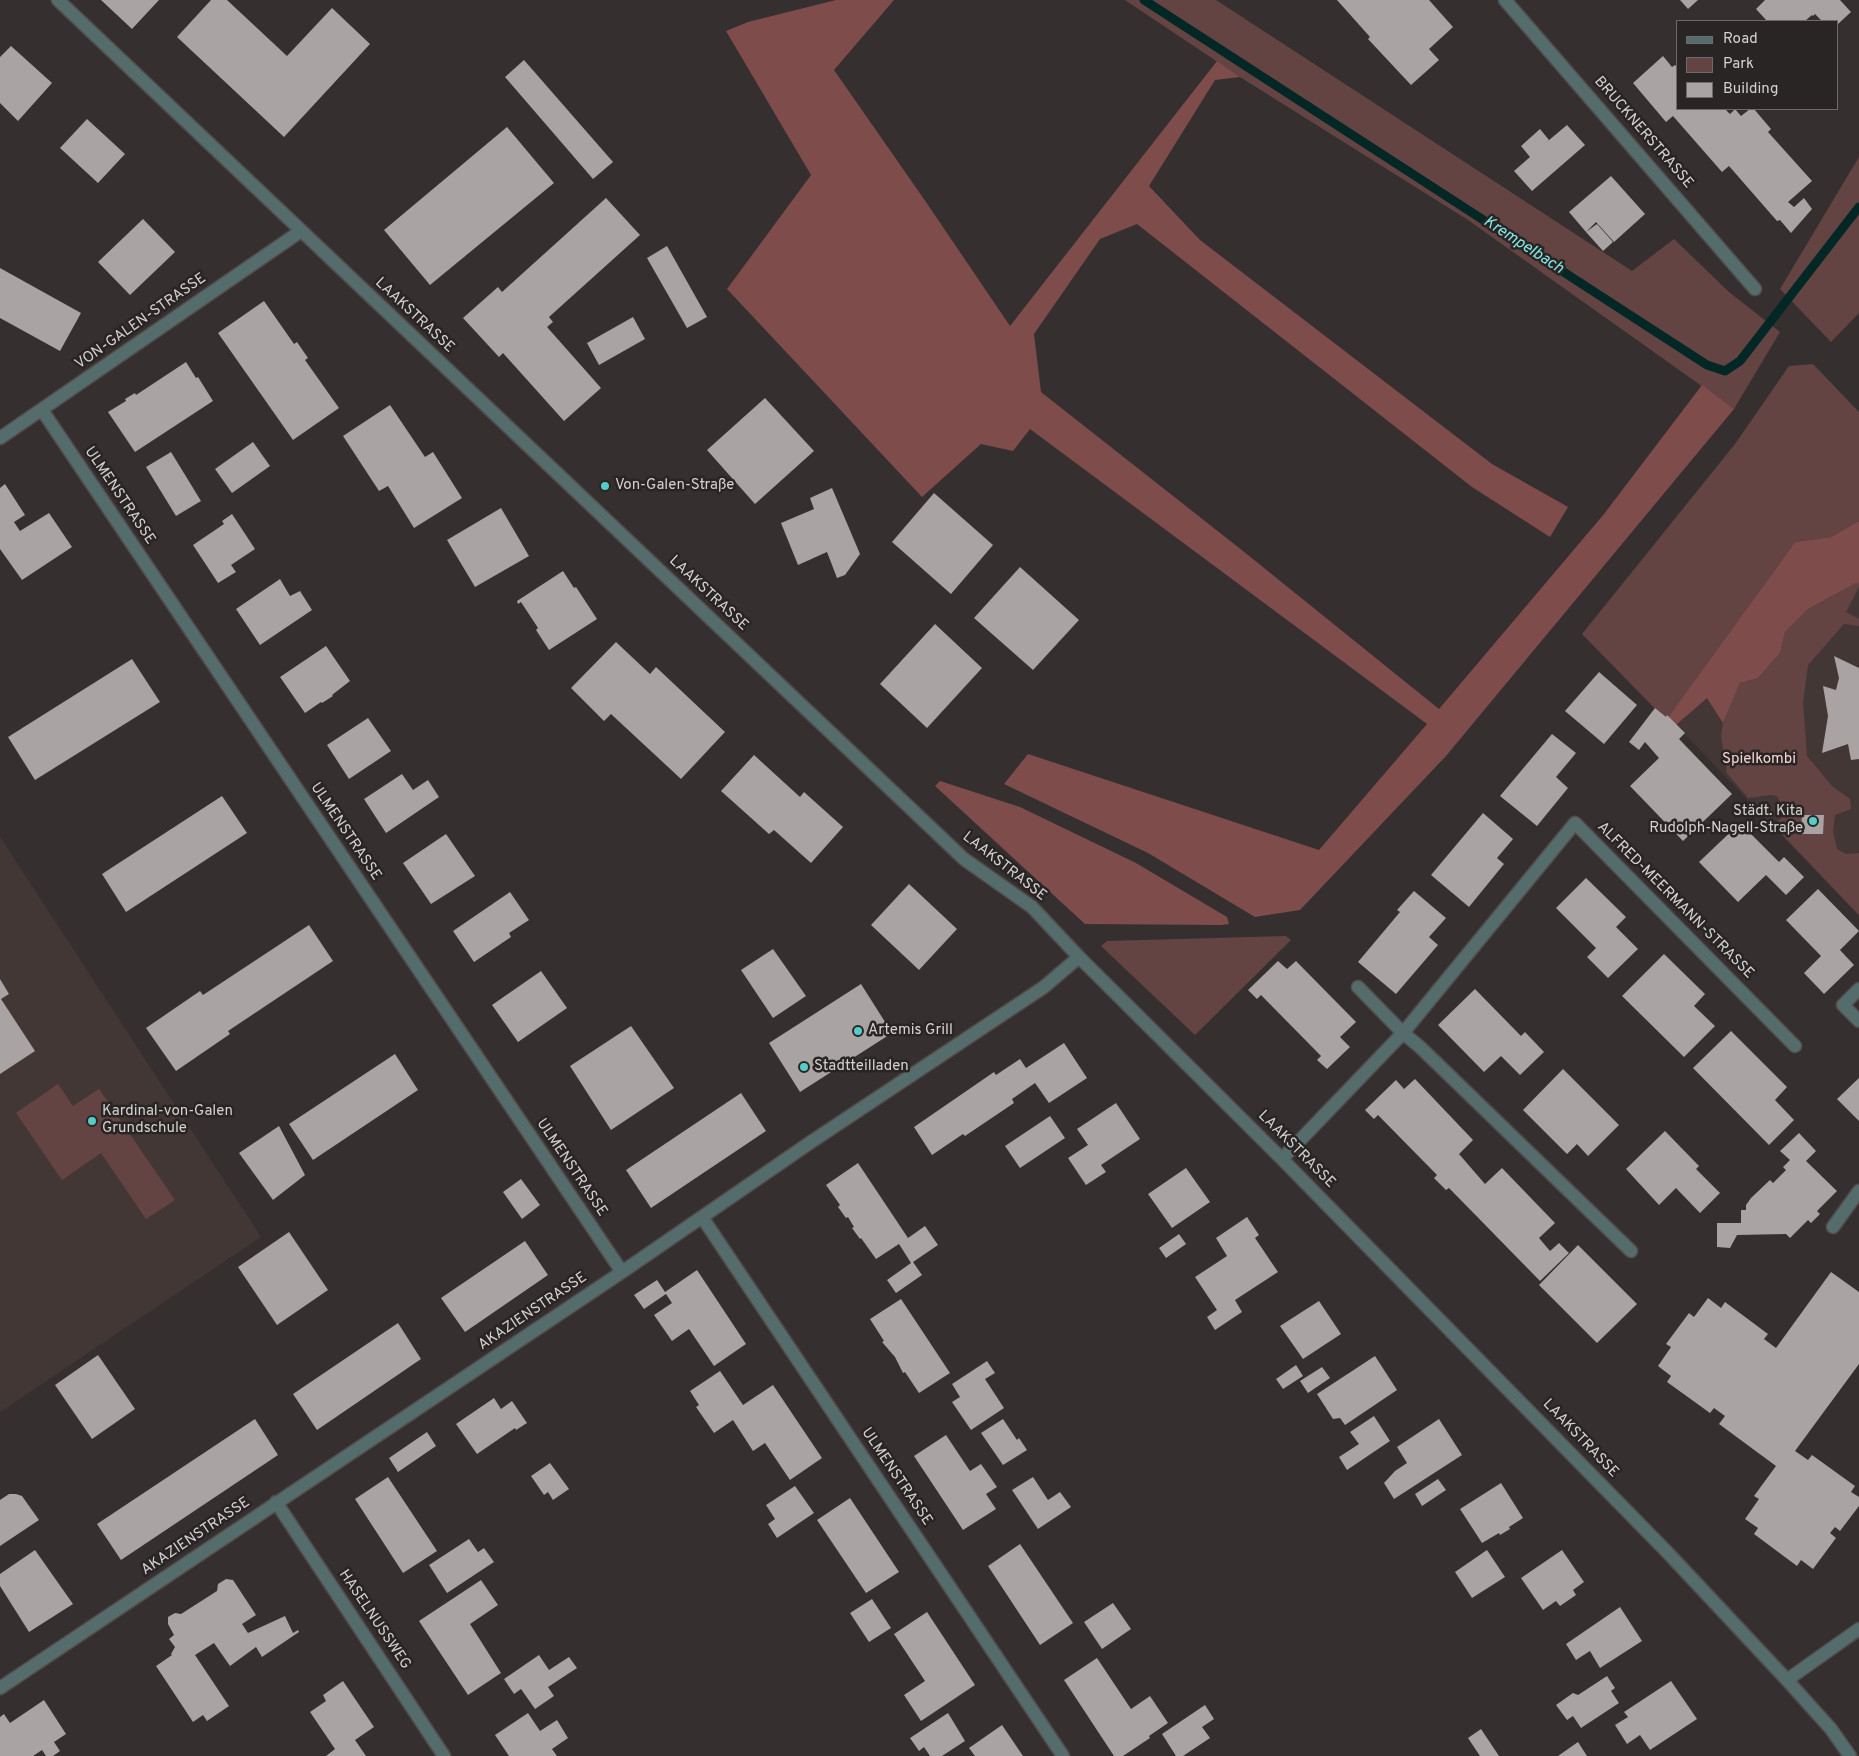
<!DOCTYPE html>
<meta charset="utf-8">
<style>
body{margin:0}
#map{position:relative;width:1859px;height:1756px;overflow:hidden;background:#352f2f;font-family:Overpass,sans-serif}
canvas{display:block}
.legend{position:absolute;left:1676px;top:20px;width:162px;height:90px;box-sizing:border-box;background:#2a2525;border:1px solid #6e6a6a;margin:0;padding:6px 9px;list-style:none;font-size:15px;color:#d5d1d1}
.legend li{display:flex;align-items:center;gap:10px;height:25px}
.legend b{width:25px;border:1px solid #6e6a6a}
</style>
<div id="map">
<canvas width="1859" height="1756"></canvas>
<ul class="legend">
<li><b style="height:6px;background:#546d6c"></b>Road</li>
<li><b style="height:14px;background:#644443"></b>Park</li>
<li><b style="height:14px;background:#aaa3a3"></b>Building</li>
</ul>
</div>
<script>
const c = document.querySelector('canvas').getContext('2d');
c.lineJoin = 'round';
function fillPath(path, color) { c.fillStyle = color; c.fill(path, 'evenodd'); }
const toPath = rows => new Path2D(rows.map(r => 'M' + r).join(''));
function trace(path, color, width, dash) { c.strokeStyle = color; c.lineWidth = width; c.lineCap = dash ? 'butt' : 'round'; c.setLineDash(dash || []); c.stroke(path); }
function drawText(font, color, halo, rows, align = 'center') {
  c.font = font + ' Overpass,sans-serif'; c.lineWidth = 5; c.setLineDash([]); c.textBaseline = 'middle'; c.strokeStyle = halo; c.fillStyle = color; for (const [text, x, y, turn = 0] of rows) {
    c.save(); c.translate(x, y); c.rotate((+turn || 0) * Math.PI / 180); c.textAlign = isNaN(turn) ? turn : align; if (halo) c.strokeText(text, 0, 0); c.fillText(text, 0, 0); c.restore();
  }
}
const built = toPath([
 [1859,560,1859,916,1676,725],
 [0,837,261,1237,0,1412]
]);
const green = toPath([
 [1125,0,1216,0,1632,271,1674,239,1729,292,1780,332,1734,409,1468,220,1240,77],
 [1859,157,1859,313,1831,342,1780,289],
 [1813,364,1859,412,1859,521,1831,537,1795,542,1666,720,1582,634,1735,444,1789,366],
 [1856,583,1859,584,1859,587,1846,612,1859,619,1859,626,1844,624,1808,665,1803,702,1807,756,1832,786,1850,799,1851,809,1835,815,1833,831,1837,849,1846,854,1859,853,1859,915,1773,825,1787,814,1777,796,1771,795,1748,798,1727,773,1721,736,1723,723,1740,683,1758,678,1780,653,1785,632,1808,609],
 [1286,936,1291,940,1195,1035,1101,946,1107,941],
 [58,1084,73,1106,99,1089,175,1200,146,1219,101,1153,62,1180,16,1113]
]);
const forest = toPath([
 [836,0,894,0,834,70,926,202,1010,326,1217,61,1240,77,1215,80,1149,186,1200,240,1492,464,1568,507,1550,537,1472,487,1137,224,1100,239,1034,334,1041,392,1243,551,1439,709,1604,514,1702,385,1734,409,1446,756,1300,910,1255,917,1148,853,1004,784,1028,754,1319,850,1427,724,1030,429,1013,451,981,444,922,497,727,289,811,175,726,31,748,22],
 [1859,521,1859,584,1856,583,1808,609,1785,632,1780,653,1758,678,1740,683,1723,723,1707,698,1676,725,1666,720,1795,542,1831,537],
 [940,781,1020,807,1136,863,1227,917,1229,924,1221,925,1085,924,935,786]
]);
const stream = toPath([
 [1144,0,1707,365,1725,371,1740,361,1859,207]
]);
const building = toPath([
 [101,0,159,0,132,29],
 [211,0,227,0,287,56,332,8,370,44,284,137,177,37],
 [1337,0,1429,0,1453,27,1429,49,1439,60,1411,85,1368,39,1370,37],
 [1680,0,1698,0,1688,9],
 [1765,0,1840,0,1851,12,1838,24,1838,21,1822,21,1815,14,1813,16,1812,15,1805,21,1767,21,1756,9],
 [11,46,52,83,18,121,0,103,0,57],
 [1663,56,1672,67,1675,65,1678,68,1678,109,1725,109,1730,114,1735,109,1741,116,1750,109,1754,109,1771,129,1768,132,1812,181,1788,202,1794,207,1804,198,1812,209,1791,233,1780,220,1777,221,1729,166,1722,172,1673,116,1666,122,1633,83],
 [524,60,613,162,593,179,505,77],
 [87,119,125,154,98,183,60,148],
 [1567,125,1585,145,1532,191,1514,171,1530,157,1521,146,1540,129,1549,140,1542,146],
 [507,127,554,183,430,285,384,230],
 [1611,176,1645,214,1614,242,1596,222,1586,232,1569,212],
 [606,198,640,235,549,317,553,322,547,327,601,388,564,421,503,353,499,357,463,318,498,287,502,292],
 [143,219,175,252,130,295,98,262],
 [1597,224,1613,242,1603,251,1586,232],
 [667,246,707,317,687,328,647,258],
 [0,268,81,313,60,351,0,318],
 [264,301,294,344,297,342,308,358,305,360,339,408,293,440,218,333],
 [633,317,645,339,599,365,587,343],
 [186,362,196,378,198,377,213,401,135,452,108,412,126,401,125,399,135,393,136,395],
 [765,398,814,451,755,504,707,450],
 [390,405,425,457,433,452,462,498,414,528,388,486,379,491,343,436],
 [253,442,270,466,232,493,215,469],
 [171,452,201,501,176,516,146,467],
 [5,484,25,515,14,522,20,531,49,513,72,547,22,580,0,549,0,488],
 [832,488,860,554,845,575,837,578,827,552,798,565,781,523,814,509,810,498],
 [934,493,993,545,951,594,892,542],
 [501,508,529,556,475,587,447,540],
 [232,514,255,549,231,565,236,572,218,583,193,545,224,524,222,521],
 [1020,567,1079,620,1033,670,974,618],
 [563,571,574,588,576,587,597,619,549,650,536,630,538,628,521,602,518,604,517,601],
 [280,579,290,596,300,591,312,610,260,645,236,609],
 [935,624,982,668,927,728,880,684],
 [616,642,650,674,656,667,725,732,681,779,611,714,604,721,571,688],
 [326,646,350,681,332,695,333,696,322,703,321,702,305,713,280,677],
 [1834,656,1859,668,1859,759,1851,760,1848,744,1822,753,1828,716,1823,686,1836,690,1839,678],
 [132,659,160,702,35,780,8,737],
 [1599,672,1637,705,1604,744,1565,711],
 [1655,708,1666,717,1667,715,1685,733,1679,739,1732,794,1683,841,1630,786,1659,758,1645,742,1639,750,1629,742],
 [368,718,391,751,349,779,327,745],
 [1552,734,1576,753,1556,777,1568,788,1537,826,1500,796],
 [754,755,800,797,804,792,843,827,811,863,774,830,769,834,721,791],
 [402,774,413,790,428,780,439,797,386,833,364,799],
 [222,796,247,833,126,912,102,874],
 [1483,813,1513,839,1497,858,1504,864,1469,907,1431,875],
 [1802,815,1824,815,1823,834,1801,834],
 [1740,823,1779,862,1784,857,1804,877,1786,895,1766,875,1738,902,1699,862],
 [446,834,475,876,431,904,403,863],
 [1586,878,1626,917,1616,927,1638,949,1608,978,1587,957,1596,948,1556,908],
 [909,884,957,929,919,970,871,925],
 [1818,889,1859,931,1840,950,1854,965,1824,994,1804,973,1821,956,1786,920],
 [1414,891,1446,918,1429,937,1438,945,1396,994,1358,962,1400,912,1397,910],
 [510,892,529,920,509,933,511,937,474,962,453,931],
 [309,925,333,961,228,1031,230,1034,176,1071,146,1028,200,991,203,995],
 [773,949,806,996,773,1018,741,970],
 [1664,954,1705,994,1694,1006,1715,1026,1684,1057,1622,996],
 [1278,961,1287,969,1296,961,1356,1022,1340,1037,1350,1047,1327,1069,1317,1060,1321,1056,1261,995,1257,999,1248,990],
 [541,971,567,1008,518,1042,492,1005],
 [0,979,9,994,1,999,35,1051,0,1074],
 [861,984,892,1033,800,1092,769,1043],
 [1475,989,1521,1036,1525,1032,1544,1052,1520,1075,1501,1056,1484,1072,1438,1025],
 [631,1026,674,1088,611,1130,570,1066],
 [1731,1031,1787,1087,1775,1100,1794,1120,1769,1145,1693,1068],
 [1064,1043,1087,1078,1049,1103,1035,1083,1012,1099,1014,1103,965,1136,963,1134,932,1155,914,1127,994,1072,996,1075,1020,1059,1026,1068],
 [395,1054,418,1090,313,1160,289,1124],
 [1563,1069,1619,1125,1588,1156,1577,1144,1567,1154,1523,1110],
 [1859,1078,1859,1121,1837,1099],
 [1415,1079,1473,1140,1459,1154,1485,1184,1502,1168,1555,1223,1539,1238,1550,1251,1559,1243,1569,1253,1540,1281,1449,1188,1446,1190,1434,1178,1437,1175,1378,1115,1374,1119,1365,1110,1396,1080,1404,1089],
 [741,1093,766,1131,651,1208,626,1170],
 [1116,1103,1140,1139,1101,1165,1106,1172,1086,1185,1068,1158,1088,1145,1077,1129],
 [1050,1116,1065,1138,1020,1168,1005,1146],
 [279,1126,305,1175,273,1200,239,1153],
 [1665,1131,1699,1166,1696,1169,1720,1193,1700,1213,1676,1188,1659,1205,1626,1169],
 [1799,1133,1816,1151,1806,1161,1837,1191,1817,1211,1820,1214,1811,1223,1808,1220,1790,1238,1786,1234,1737,1235,1730,1248,1717,1247,1717,1223,1741,1223,1741,1210,1746,1210,1746,1205,1751,1198,1770,1180,1773,1183,1786,1170,1783,1167,1790,1160,1780,1151],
 [858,1163,908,1238,925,1226,938,1245,913,1262,922,1275,896,1293,887,1280,911,1263,899,1244,876,1259,861,1238,860,1239,852,1228,854,1227,848,1217,846,1218,838,1207,840,1205,826,1185],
 [1186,1168,1210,1202,1172,1228,1148,1194],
 [521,1179,540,1205,522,1219,503,1192],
 [1247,1217,1259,1235,1255,1238,1278,1272,1235,1300,1242,1312,1215,1330,1207,1317,1217,1310,1195,1277,1227,1256,1216,1238],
 [289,1232,328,1290,277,1325,238,1267],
 [1179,1234,1186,1244,1166,1258,1159,1248],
 [525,1241,548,1275,465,1332,441,1298],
 [1578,1245,1637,1304,1597,1343,1539,1285],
 [697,1270,746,1344,714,1366,689,1329,672,1341,654,1315,672,1303,666,1294,644,1309,634,1295,657,1280,665,1292],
 [1831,1272,1859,1292,1859,1364,1795,1451,1808,1460,1812,1455,1855,1486,1851,1492,1859,1497,1859,1506,1840,1531,1835,1527,1830,1533,1836,1538,1813,1569,1801,1560,1797,1566,1754,1534,1758,1528,1745,1519,1759,1499,1754,1496,1776,1466,1719,1424,1725,1416,1714,1408,1710,1413,1667,1382,1671,1376,1658,1366,1671,1347,1666,1344,1689,1313,1694,1317,1708,1298,1721,1308,1725,1302,1768,1334,1764,1339,1776,1348],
 [901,1299,950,1373,919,1393,905,1372,903,1373,895,1357,882,1342,884,1341,870,1319],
 [1319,1301,1341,1334,1303,1359,1280,1326],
 [398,1323,421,1359,317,1430,293,1394],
 [98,1355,135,1409,92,1439,55,1385],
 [1375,1356,1397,1390,1345,1425,1340,1418,1333,1419,1317,1394],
 [987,1361,995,1373,985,1379,1004,1408,971,1430,952,1402,960,1397,952,1384],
 [1296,1365,1303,1376,1283,1389,1276,1379],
 [1322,1367,1330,1378,1308,1393,1300,1381],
 [720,1371,743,1405,773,1385,822,1458,790,1480,765,1443,753,1451,733,1420,714,1433,696,1407,699,1405,690,1391],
 [494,1398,501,1409,512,1401,527,1423,516,1430,515,1428,477,1454,456,1424],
 [1374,1416,1390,1441,1347,1470,1339,1457,1359,1444,1350,1432],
 [255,1419,278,1455,121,1560,97,1524],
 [1003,1419,1017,1440,1019,1438,1027,1450,1003,1465,981,1433],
 [1439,1419,1462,1455,1394,1499,1384,1483,1395,1471,1407,1463,1397,1447],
 [427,1432,436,1446,398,1472,389,1458],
 [946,1435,970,1471,981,1464,997,1487,986,1494,996,1509,963,1530,914,1456],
 [550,1463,569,1489,553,1500,548,1492,544,1495,531,1476],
 [388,1477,437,1551,403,1573,355,1499],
 [1033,1477,1048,1500,1060,1492,1071,1507,1038,1529,1012,1490],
 [1438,1479,1446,1490,1422,1506,1415,1494],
 [1501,1483,1523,1518,1509,1527,1510,1529,1500,1535,1499,1533,1482,1543,1460,1509],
 [795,1486,814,1513,777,1538,768,1524,775,1519,766,1505],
 [9,1494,16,1494,22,1496,39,1520,0,1546,0,1500],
 [850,1498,899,1572,866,1593,817,1520],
 [469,1539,478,1552,484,1548,494,1562,447,1593,429,1565],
 [1020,1544,1073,1623,1040,1645,988,1566],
 [35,1550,73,1604,29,1632,0,1586,0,1574],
 [1487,1550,1505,1577,1472,1598,1455,1572],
 [1562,1550,1584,1582,1573,1590,1576,1595,1560,1606,1556,1601,1543,1610,1521,1578],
 [226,1579,233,1580,256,1615,242,1624,248,1633,285,1616,293,1633,298,1630,299,1632,262,1657,256,1647,230,1666,214,1643,195,1655,229,1706,207,1721,203,1715,193,1722,156,1666,172,1655,171,1654,175,1647,169,1639,174,1635,168,1624,168,1617,175,1613,181,1614,217,1591,218,1584],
 [481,1580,498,1605,470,1624,501,1673,468,1695,419,1621],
 [872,1599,891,1628,869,1642,850,1613],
 [1113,1603,1131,1629,1102,1649,1084,1622],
 [1620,1607,1642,1641,1600,1668,1590,1651,1576,1660,1566,1644],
 [927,1612,975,1685,921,1721,904,1695,925,1681,894,1634],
 [539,1655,549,1670,569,1657,577,1668,548,1687,554,1696,535,1709,521,1689,514,1694,504,1679],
 [1097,1658,1131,1709,1150,1696,1168,1723,1149,1736,1150,1738,1123,1756,1114,1756,1064,1680],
 [1607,1676,1615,1688,1611,1691,1619,1703,1581,1728,1573,1716,1567,1720,1556,1705,1573,1693,1578,1695],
 [343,1681,374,1727,355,1740,366,1756,326,1756,335,1749,310,1712,326,1701,323,1695],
 [1671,1681,1697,1719,1650,1750,1640,1735,1627,1744,1615,1725,1628,1717,1624,1712],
 [44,1700,66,1734,54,1742,60,1751,53,1756,46,1756,42,1750,33,1756,0,1756,0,1717,4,1714,10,1723],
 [1205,1705,1214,1719,1202,1727,1210,1738,1183,1756,1176,1756,1162,1734],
 [528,1713,540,1731,557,1720,568,1738,552,1749,557,1756,509,1756,495,1735],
 [948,1713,965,1741,942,1756,930,1756,924,1747,919,1751,910,1738],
 [1002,1725,1023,1756,975,1756,969,1748],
 [1481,1729,1499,1756,1480,1756,1468,1738],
 [1578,1742,1587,1756,1558,1756]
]);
const minor = toPath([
 [58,0,964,859,1032,907,1079,957,1282,1159,1669,1554,1787,1680,1831,1729,1850,1756],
 [1505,0,1755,289],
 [42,410,622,1272],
 [0,438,301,231],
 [1358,987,1403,1033,1420,1047,1631,1251],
 [1859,989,1843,1005,1859,1021],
 [1282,1159,1403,1033,1575,823,1795,1046],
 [702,1217,1063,1756],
 [1833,1227,1859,1191],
 [276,1502,444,1756],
 [1787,1680,1859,1629],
 [0,1688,622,1272,811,1142,1044,987,1079,957]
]);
const markers = [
 [605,486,5,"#54cdc8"],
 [1813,821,5,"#54cdc8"],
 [858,1031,5,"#54cdc8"],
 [804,1067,5,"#54cdc8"],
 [92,1121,5,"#54cdc8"]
];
const streetNames = [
 ["BRUCKNERSTRASSE",1643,133,49],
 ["LAAKSTRASSE",414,316,43],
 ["VON-GALEN-STRASSE",141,322,-35],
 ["ULMENSTRASSE",119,496,56],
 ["LAAKSTRASSE",708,594,43],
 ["ULMENSTRASSE",345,832,56],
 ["LAAKSTRASSE",1004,867,38],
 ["ALFRED-MEERMANN-STRASSE",1675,901,45],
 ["LAAKSTRASSE",1296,1150,45],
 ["ULMENSTRASSE",571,1168,56],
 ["AKAZIENSTRASSE",533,1312,-34],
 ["LAAKSTRASSE",1580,1439,46],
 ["ULMENSTRASSE",896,1477,56],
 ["AKAZIENSTRASSE",196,1537,-34],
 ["HASELNUSSWEG",374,1620,56]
];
const poiNames = [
 ["Von-Galen-Straße",615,486],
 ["Städt. Kita",1803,812,"right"],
 ["Rudolph-Nagell-Straße",1803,829,"right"],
 ["Artemis Grill",868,1031],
 ["Stadtteilladen",814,1067],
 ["Kardinal-von-Galen",102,1112],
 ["Grundschule",102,1129]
];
const parkNames = [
 ["Spielkombi",1759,760]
];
const waterNames = [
 ["Krempelbach",1523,246,33]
];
fillPath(built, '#433736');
fillPath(green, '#644443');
fillPath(forest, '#7e4c4b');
trace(stream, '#022725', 9);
fillPath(building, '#aaa3a3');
trace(minor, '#524c4c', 15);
trace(minor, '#546d6c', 12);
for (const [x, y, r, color] of markers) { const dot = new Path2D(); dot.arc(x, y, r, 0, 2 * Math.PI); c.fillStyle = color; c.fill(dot); trace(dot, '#2a2525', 2); }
drawText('15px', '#d5d1d1', '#2a2525', streetNames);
drawText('15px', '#d5d1d1', '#2a2525', poiNames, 'left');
drawText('15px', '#f6d4d2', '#2a2525', parkNames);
drawText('italic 16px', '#83eae5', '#2a2525', waterNames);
</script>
